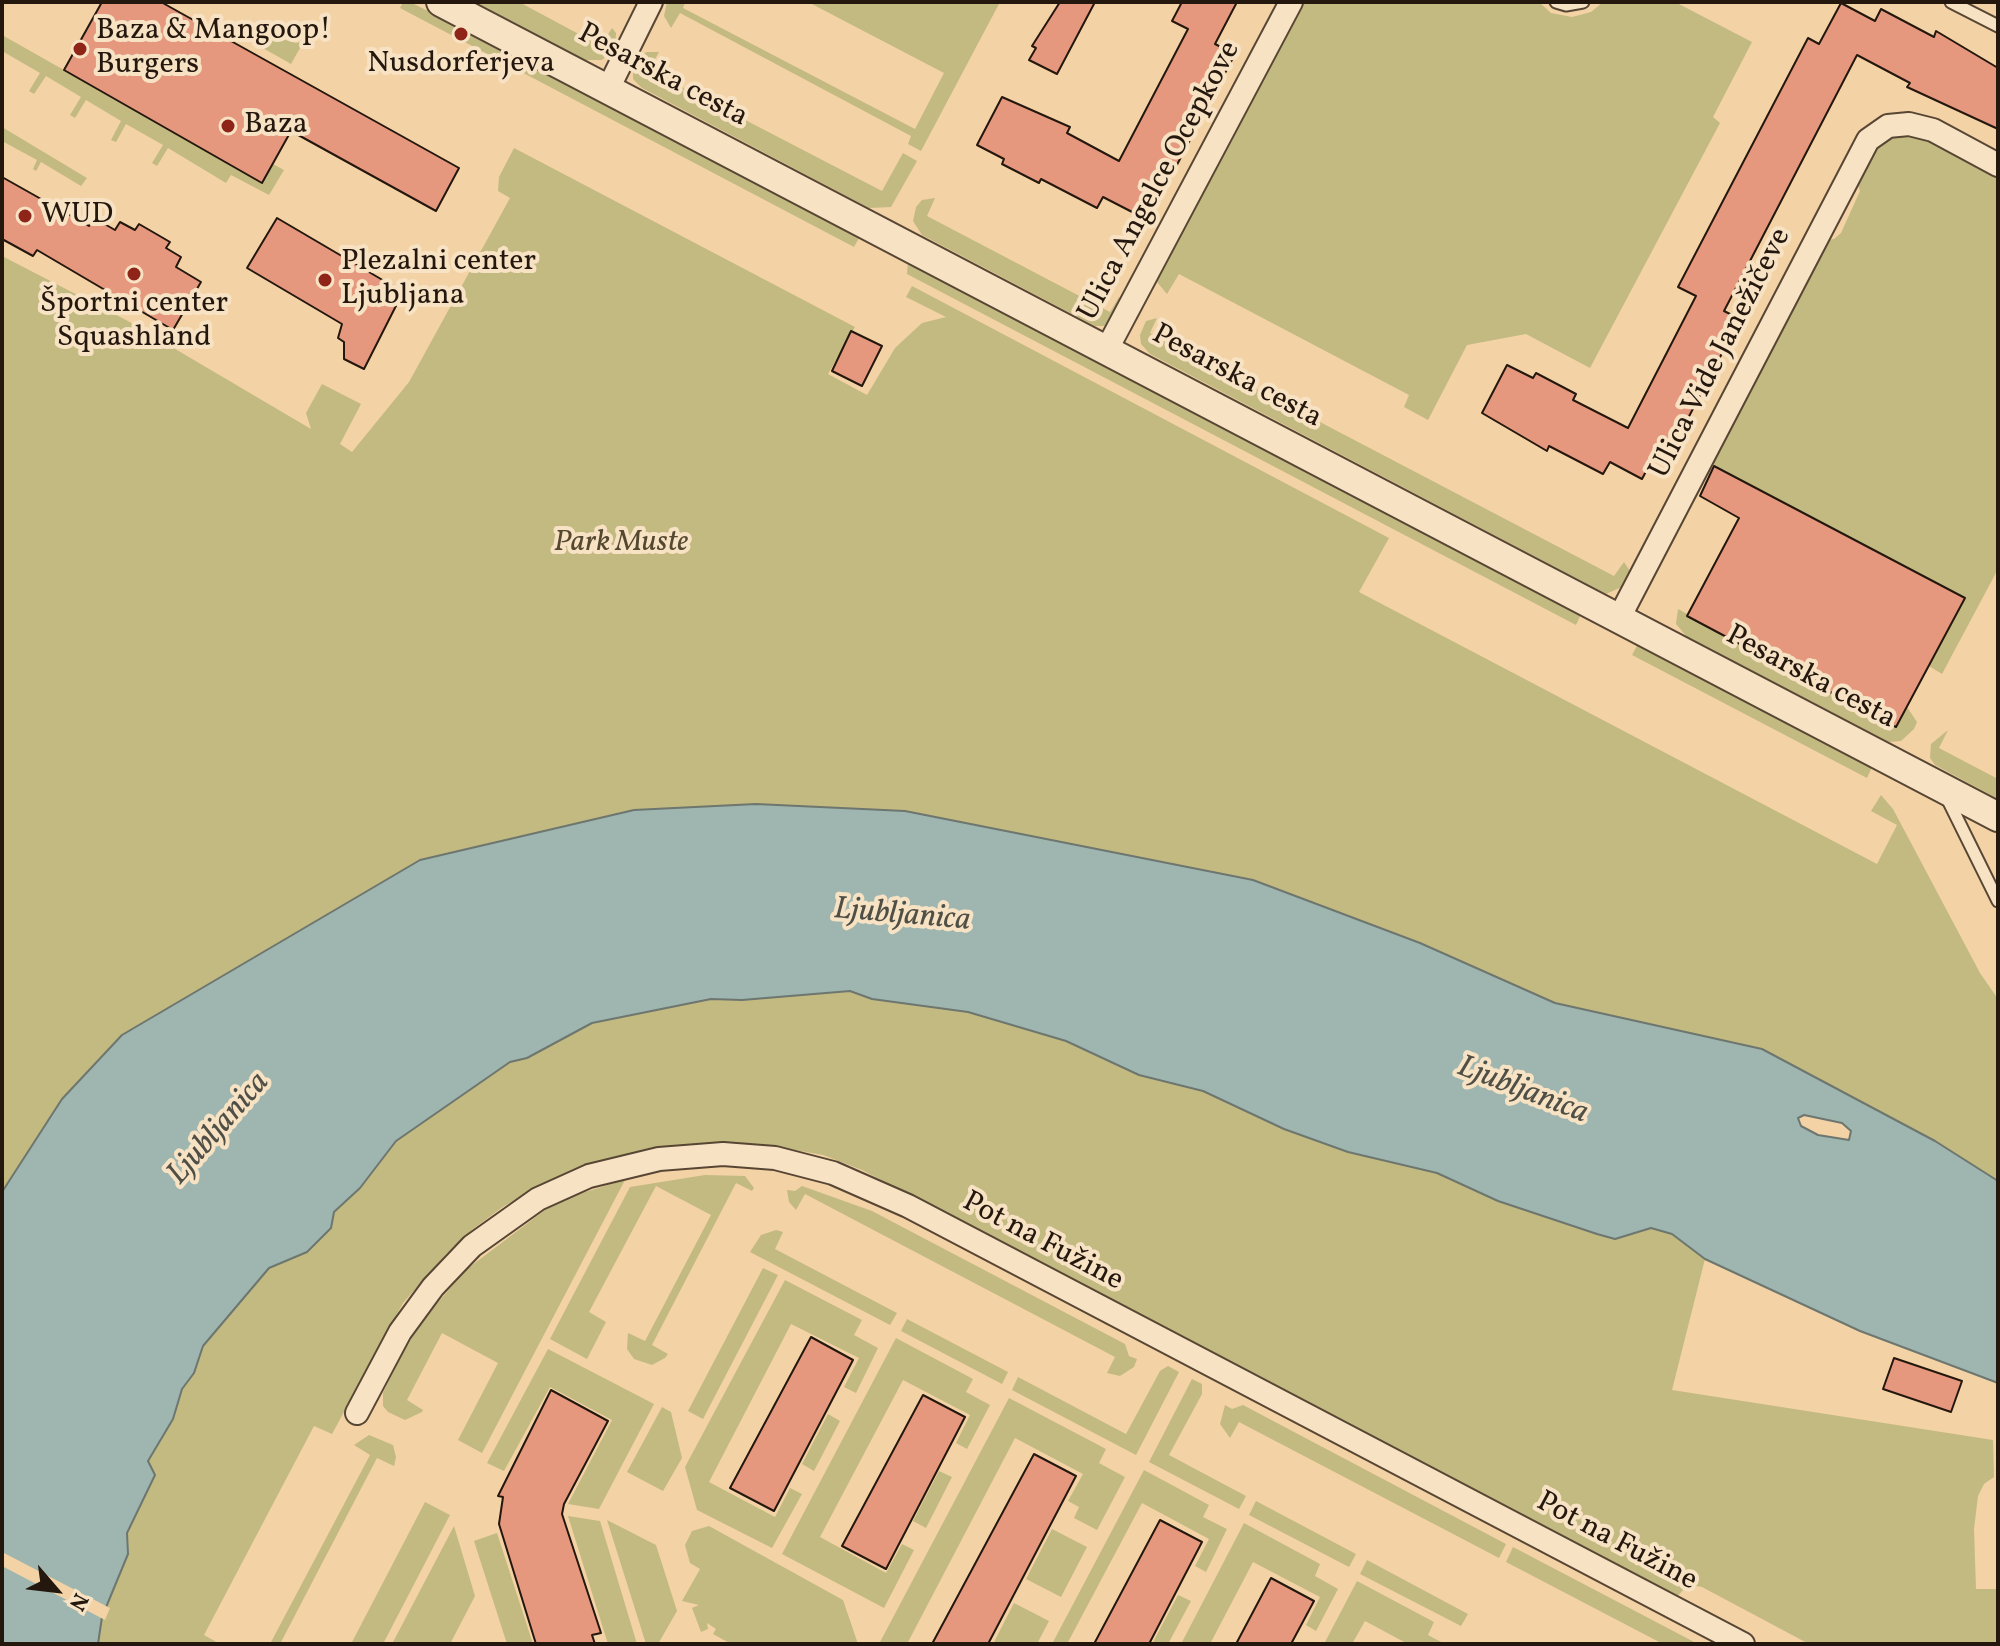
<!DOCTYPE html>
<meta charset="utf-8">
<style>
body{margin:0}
#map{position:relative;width:2000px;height:1646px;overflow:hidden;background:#f3d2a5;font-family:Vollkorn,serif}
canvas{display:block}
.frame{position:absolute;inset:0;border:4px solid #24170e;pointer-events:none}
.north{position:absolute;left:16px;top:1550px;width:80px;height:80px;-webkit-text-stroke:6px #f7e2c4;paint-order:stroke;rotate:118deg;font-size:22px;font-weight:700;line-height:32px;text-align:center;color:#24170e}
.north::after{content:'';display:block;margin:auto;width:28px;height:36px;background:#24170e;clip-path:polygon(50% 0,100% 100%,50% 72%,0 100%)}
</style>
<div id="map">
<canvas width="2000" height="1646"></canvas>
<div class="frame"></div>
<div class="north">N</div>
</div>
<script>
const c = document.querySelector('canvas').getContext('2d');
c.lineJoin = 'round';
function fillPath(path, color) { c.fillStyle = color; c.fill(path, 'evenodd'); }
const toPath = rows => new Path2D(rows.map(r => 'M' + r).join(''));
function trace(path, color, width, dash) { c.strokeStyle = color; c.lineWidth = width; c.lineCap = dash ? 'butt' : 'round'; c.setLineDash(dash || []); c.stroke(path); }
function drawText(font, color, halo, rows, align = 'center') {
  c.font = font + ' Vollkorn,serif'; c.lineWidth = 8; c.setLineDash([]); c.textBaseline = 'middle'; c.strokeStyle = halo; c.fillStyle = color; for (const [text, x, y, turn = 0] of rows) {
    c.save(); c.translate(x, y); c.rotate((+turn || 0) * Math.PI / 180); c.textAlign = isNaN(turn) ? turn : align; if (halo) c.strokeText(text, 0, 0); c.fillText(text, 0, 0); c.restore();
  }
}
const green = toPath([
 [403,2,410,2,474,34,860,236,854,247,400,8],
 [476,2,519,2,601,46,612,28,616,33,615,48,602,60,584,60],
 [667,2,685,2,683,8,915,129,944,73,808,2,1000,2,921,151,908,144,911,136,680,13,671,28,664,16],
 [1298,2,1539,2,1551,13,1572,17,1591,12,1603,2,1675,2,1752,42,1713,117,1720,123,1590,368,1526,334,1467,345,1428,420,1404,407,1409,395,1179,274,1167,294,1157,282,1159,269],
 [217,22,253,31,258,29,261,33,296,43,304,41,291,64],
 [2,35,262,182,273,164,284,170,269,195,231,175,226,183,168,148,157,166,152,163,163,145,126,124,116,142,111,140,121,121,86,100,75,118,70,115,81,97,46,76,34,94,29,91,40,73,2,51],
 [646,52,659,52,649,70,882,191,903,153,917,161,891,207,869,208,642,88,633,79,633,67],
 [2,127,87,178,81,186,41,162,36,171,33,169,37,160,2,141],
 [1916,132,1998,171,1998,569,1942,674,1929,666,1965,598,1712,464,1820,241,1834,239,1841,233,1860,191,1855,177,1868,151,1893,135],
 [514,148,855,327,828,374,867,395,895,348,922,323,946,317,906,297,912,286,1389,538,1359,592,1877,864,1897,825,1871,811,1881,795,1893,809,1980,973,1998,999,1998,1181,1935,1141,1762,1049,1555,1003,1420,943,1253,880,905,811,756,804,634,810,420,860,122,1035,62,1099,2,1192,2,256,126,320,311,429,306,413,322,384,361,404,340,444,352,452,409,382,510,198,498,191,499,177],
 [935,198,927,216,1110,312,1119,297,1122,304,1110,326,1095,326,922,235,913,221,916,207,922,200],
 [908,262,1581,614,1576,625,907,274],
 [1157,318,1150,333,1614,576,1624,562,1630,571,1626,585,1606,594,1150,354,1141,344,1140,335,1146,321],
 [1678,609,1896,727,1907,707,1917,722,1914,729,1901,741,1889,742,1687,637,1676,624],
 [1638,644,1872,767,1867,778,1632,655],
 [1948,730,1939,748,1998,779,1998,799,1935,765,1930,758,1931,744],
 [850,991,872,999,968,1012,1066,1041,1139,1075,1203,1091,1284,1129,1348,1152,1437,1173,1498,1201,1615,1239,1651,1228,1672,1234,1705,1259,1672,1390,1993,1440,1994,1477,1984,1484,1978,1496,1974,1529,1976,1589,1998,1589,1998,1644,1809,1644,1702,1587,1688,1584,1678,1596,862,1170,823,1155,778,1147,719,1143,651,1148,573,1169,504,1206,473,1229,446,1254,403,1303,332,1434,314,1426,204,1635,220,1644,98,1644,102,1617,128,1554,127,1533,138,1512,148,1461,173,1419,182,1389,194,1373,203,1346,269,1267,331,1228,334,1213,360,1188,396,1141,510,1062,527,1058,592,1023,711,999,742,1000],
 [705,1175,745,1176,754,1188,752,1191,736,1183,652,1345,668,1354,665,1358,652,1365,634,1359,627,1349,628,1333,645,1341,711,1215,656,1186,589,1312,606,1322,587,1359,550,1339,630,1187],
 [625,1180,482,1453,458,1440,498,1363,442,1333,407,1400,423,1410,422,1412,405,1420,388,1412,383,1406,383,1393,405,1348,425,1317,467,1269,545,1210,572,1196],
 [802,1186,872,1211,1125,1344,1129,1356,1137,1359,1134,1367,1120,1376,1107,1373,1115,1357,805,1194,796,1210,789,1202,787,1190,795,1191],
 [776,1230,783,1232,775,1249,897,1313,890,1325,750,1252,761,1235],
 [763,1268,778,1275,703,1419,688,1411],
 [785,1280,862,1320,854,1335,878,1348,856,1393,844,1387,859,1358,791,1324,709,1482,775,1517,790,1488,802,1494,772,1548,697,1510,685,1467],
 [907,1319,1008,1372,1002,1384,901,1331],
 [896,1338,973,1379,966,1392,990,1405,967,1449,956,1443,970,1415,903,1380,820,1537,886,1573,902,1544,914,1550,884,1608,782,1554],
 [548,1349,654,1404,599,1509,568,1504,612,1420,550,1387,504,1471,487,1463],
 [1168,1366,1179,1372,1136,1455,1012,1390,1018,1377,1126,1434,1160,1371],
 [1192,1379,1202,1384,1202,1394,1169,1455,1246,1496,1239,1509,1149,1462],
 [1009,1398,1106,1449,1099,1463,1125,1477,1097,1530,1074,1518,1079,1507,1068,1501,1083,1474,1015,1438,907,1644,879,1644],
 [1225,1405,1232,1409,1243,1405,1506,1544,1499,1558,1239,1422,1230,1438,1220,1424],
 [662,1407,671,1412,682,1458,663,1491,627,1472],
 [828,1414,840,1421,814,1471,802,1464],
 [369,1435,393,1445,396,1457,394,1466,377,1458,280,1644,270,1644,370,1455,354,1445],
 [1144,1470,1209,1505,1203,1517,1227,1529,1206,1572,1195,1566,1209,1539,1142,1503,1067,1644,1052,1644],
 [939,1471,952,1477,926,1528,913,1521],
 [1256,1501,1356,1554,1349,1567,1249,1515],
 [425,1502,450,1515,383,1644,351,1644],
 [568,1516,600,1521,637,1644,608,1644],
 [607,1520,656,1545,677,1611,658,1644,646,1644],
 [1244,1523,1320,1564,1315,1576,1338,1589,1316,1631,1306,1625,1320,1597,1253,1562,1210,1644,1181,1644],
 [454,1526,475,1596,450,1644,392,1644],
 [709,1526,843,1600,858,1644,731,1644,713,1634,716,1629,707,1623,708,1629,701,1632,692,1608,699,1605,682,1601,700,1569,690,1563,685,1545,692,1531],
 [1052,1529,1087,1547,1061,1597,1026,1579],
 [497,1533,533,1644,507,1644,474,1541],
 [1513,1547,1698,1644,1663,1644,1506,1562],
 [1367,1560,1468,1614,1461,1626,1360,1574],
 [1357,1581,1434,1622,1428,1635,1445,1644,1408,1644,1365,1621,1352,1644,1324,1644],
 [1178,1595,1191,1601,1168,1644,1152,1644],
 [1014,1603,1049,1621,1037,1644,993,1644]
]);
const water = toPath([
 [756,804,905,811,1253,880,1420,943,1555,1003,1762,1049,1935,1141,1998,1181,1998,1383,1860,1331,1705,1259,1672,1234,1651,1228,1615,1239,1597,1234,1498,1201,1437,1173,1348,1152,1284,1129,1203,1091,1139,1075,1066,1041,968,1012,872,999,850,991,742,1000,711,999,592,1023,527,1058,510,1062,396,1141,360,1188,334,1212,331,1228,307,1252,269,1268,203,1346,194,1373,182,1389,173,1419,148,1461,155,1475,127,1533,128,1554,102,1617,98,1644,2,1644,2,1192,62,1099,122,1035,420,860,634,810,756,804],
 [1804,1115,1842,1123,1851,1131,1849,1140,1818,1135,1801,1126,1798,1118,1804,1115]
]);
const pier = toPath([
 [2,1552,110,1608,105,1620,2,1566]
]);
const building = toPath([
 [102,2,161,2,459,168,436,211,291,131,262,183,64,70,102,2],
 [1060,2,1095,2,1057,74,1029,60,1036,48,1032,46,1060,2],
 [1182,2,1237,2,1215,44,1235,54,1169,180,1157,173,1136,214,1103,197,1097,208,1041,179,1039,183,1002,164,1004,159,977,145,1002,97,1070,127,1067,133,1119,161,1188,29,1172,21,1182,2],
 [1841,3,1875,21,1881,9,1934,37,1936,31,1998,68,1998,129,1907,87,1910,83,1857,55,1724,311,1740,319,1674,445,1663,439,1642,479,1610,462,1603,474,1549,446,1547,451,1482,413,1507,365,1533,378,1536,373,1576,394,1573,400,1628,428,1696,296,1678,287,1808,38,1819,44,1841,3],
 [2,177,89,226,94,218,115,230,120,222,135,230,139,224,170,242,166,248,181,257,176,267,201,282,173,330,37,250,33,256,2,239,2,177],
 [277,218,403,292,364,369,344,359,344,342,338,338,342,324,247,268,277,218],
 [851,331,882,346,862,386,832,371,851,331],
 [1714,466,1965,598,1896,727,1687,616,1739,518,1700,496,1714,466],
 [811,1337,853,1360,774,1511,730,1488,811,1337],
 [1894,1358,1962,1381,1951,1412,1883,1389,1894,1358],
 [551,1390,608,1421,564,1504,562,1514,601,1633,592,1635,595,1644,536,1644,499,1524,503,1497,498,1496,551,1390],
 [923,1395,965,1417,886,1569,842,1546,923,1395],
 [1034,1454,1076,1476,988,1644,932,1644,1034,1454],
 [1160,1520,1202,1542,1149,1644,1094,1644,1160,1520],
 [1271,1578,1314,1601,1291,1644,1236,1644,1271,1578]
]);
const service = toPath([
 [1556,2,1566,5,1583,2],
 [1951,2,1998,26],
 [1946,796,1998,901]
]);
const minor = toPath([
 [609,87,651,2],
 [1107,349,1291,2],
 [1619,618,1868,140,1888,126,1909,124,1933,130,1998,165],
 [357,1413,400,1332,433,1287,472,1246,538,1199,589,1176,659,1159,723,1154,775,1158,833,1173,908,1206,1743,1644]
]);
const tertiary = toPath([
 [441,2,1998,817]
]);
const markers = [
 [461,34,8,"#8f2418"],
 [80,49,8,"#8f2418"],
 [228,126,8,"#8f2418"],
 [25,216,8,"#8f2418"],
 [134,274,8,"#8f2418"],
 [325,280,8,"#8f2418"]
];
const poiNames = [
 ["Baza & Mangoop!",96,32],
 ["Burgers",96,66],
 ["Nusdorferjeva",461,65,"center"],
 ["Baza",244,126],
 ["WUD",41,216],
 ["Plezalni center",341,263],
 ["Ljubljana",341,297],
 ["Športni center",134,305,"center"],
 ["Squashland",134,339,"center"]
];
const streetNames = [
 ["Pesarska cesta",662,77,28],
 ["Ulica Angelce Ocepkove",1161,182,-62],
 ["Ulica Vide Janežičeve",1722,354,-63],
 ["Pesarska cesta",1236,378,28],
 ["Pesarska cesta",1810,679,28],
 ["Pot na Fužine",1042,1243,28],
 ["Pot na Fužine",1616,1543,28]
];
const parkNames = [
 ["Park Muste",621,544]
];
const waterNames = [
 ["Ljubljanica",902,917,5],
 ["Ljubljanica",1522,1092,21],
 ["Ljubljanica",220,1130,-49]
];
fillPath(green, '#c3ba81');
fillPath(water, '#9eb6af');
trace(water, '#6d766f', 2);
fillPath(pier, '#f3d2a5');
fillPath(building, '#e5987e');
trace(building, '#24170e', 2);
trace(service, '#584634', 15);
trace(minor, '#584634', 26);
trace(tertiary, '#584634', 32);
trace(service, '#f7e2c4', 11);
trace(minor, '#f7e2c4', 22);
trace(tertiary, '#f7e2c4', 28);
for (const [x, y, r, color] of markers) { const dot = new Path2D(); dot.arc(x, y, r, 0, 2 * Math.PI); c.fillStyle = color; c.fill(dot); trace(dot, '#f7e2c4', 3); }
drawText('30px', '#24170e', '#f7e2c4', poiNames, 'left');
drawText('30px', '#24170e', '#f7e2c4', streetNames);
drawText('italic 30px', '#544830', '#f7e2c4', parkNames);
drawText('italic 32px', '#4f4f46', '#f7e2c4', waterNames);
</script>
